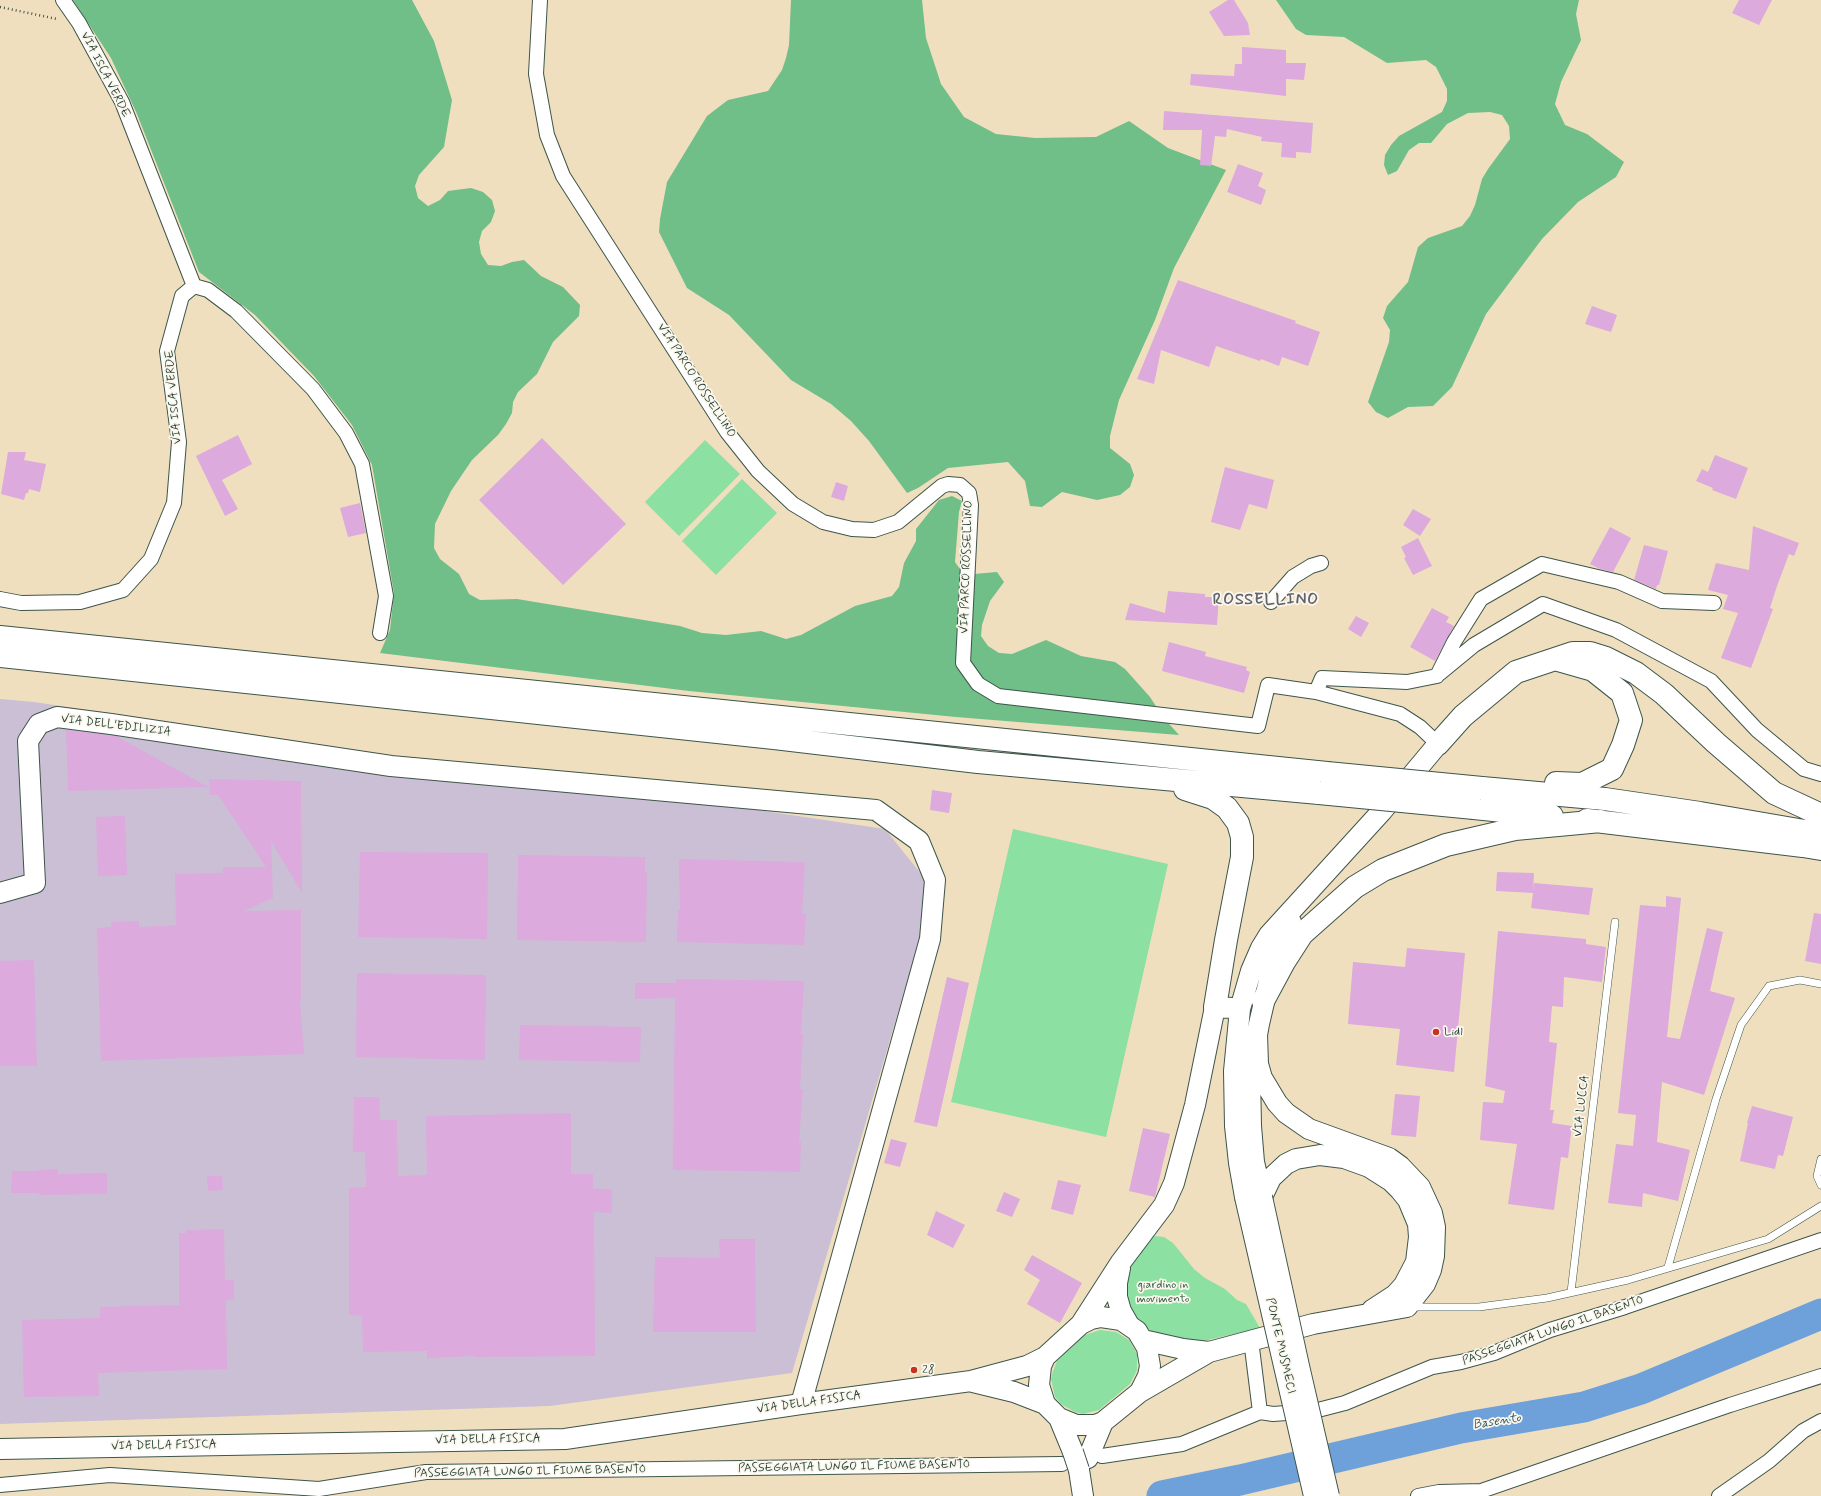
<!DOCTYPE html>
<style>
body{margin:0}
canvas{display:block;background:#efdfbf}
</style>
<canvas width="1821" height="1496"></canvas>
<script>
const c = document.querySelector('canvas').getContext('2d');
c.lineJoin = 'round';
function fillPath(path, color) { c.fillStyle = color; c.fill(path, 'evenodd'); }
const toPath = rows => new Path2D(rows.map(r => 'M' + r).join(''));
function trace(path, color, width, dash) { c.strokeStyle = color; c.lineWidth = width; c.lineCap = dash ? 'butt' : 'round'; c.setLineDash(dash || []); c.stroke(path); }
function drawText(font, color, halo, rows, align = 'center') {
  c.font = font + ' Mynerve,sans-serif'; c.lineWidth = 3.5; c.setLineDash([]); c.textBaseline = 'middle'; c.strokeStyle = halo; c.fillStyle = color; for (const [text, x, y, turn = 0] of rows) {
    c.save(); c.translate(x, y); c.rotate((+turn || 0) * Math.PI / 180); c.textAlign = isNaN(turn) ? turn : align; if (halo) c.strokeText(text, 0, 0); c.fillText(text, 0, 0); c.restore();
  }
}
const industrial = toPath([
 [0,699,34,702,885,829,934,890,792,1373,550,1406,0,1424]
]);
const green = toPath([
 [705,440,740,474,679,536,645,502],
 [742,479,777,513,716,575,682,541],
 [1013,829,1168,864,1106,1137,951,1102],
 [1154,1236,1164,1237,1173,1243,1194,1269,1205,1278,1225,1289,1237,1300,1246,1304,1260,1328,1199,1342,1158,1335,1140,1324,1125,1303,1125,1274,1135,1257],
 [1100,1330,1116,1332,1129,1340,1137,1354,1137,1370,1130,1384,1099,1410,1083,1414,1075,1412,1061,1404,1055,1397,1051,1379,1053,1371,1057,1361,1085,1335]
]);
const forest = toPath([
 [73,0,412,0,434,41,452,100,444,147,419,175,415,186,418,198,428,206,440,200,448,191,471,188,483,192,492,200,495,211,491,222,482,231,479,242,481,254,488,265,501,266,512,262,524,260,541,276,563,287,580,305,579,316,553,342,537,374,518,392,513,402,512,413,506,424,498,435,472,460,451,491,435,524,434,548,440,559,459,574,469,594,480,600,517,599,680,626,702,633,726,635,761,631,786,639,801,635,855,606,892,596,899,587,904,563,916,541,916,529,939,500,952,496,962,501,959,512,955,562,962,572,974,574,997,572,1004,582,990,601,982,625,981,636,988,646,999,653,1012,654,1046,640,1081,656,1115,662,1125,669,1150,697,1163,717,1179,735,956,717,689,691,380,653,390,630,394,593,372,465,352,425,314,376,255,315,199,272,137,114,111,58],
 [791,0,922,0,926,38,941,84,964,117,996,134,1035,138,1096,137,1129,121,1168,148,1226,170,1174,268,1155,320,1119,400,1110,436,1110,448,1130,464,1134,475,1130,487,1120,495,1097,500,1062,492,1042,507,1030,506,1025,481,1008,462,948,468,918,488,907,493,869,441,851,421,831,404,791,380,729,315,687,288,659,232,660,219,667,182,707,116,728,100,768,91,782,70,786,58,789,45],
 [1276,0,1579,0,1576,14,1581,40,1561,82,1555,104,1565,125,1587,134,1624,162,1616,177,1578,202,1542,239,1486,314,1452,387,1433,406,1408,407,1388,418,1376,412,1368,402,1389,342,1390,330,1383,318,1387,306,1408,282,1418,247,1428,238,1462,226,1470,216,1475,205,1482,179,1488,169,1510,139,1509,126,1502,115,1490,112,1468,113,1447,124,1431,143,1419,143,1409,150,1397,171,1388,175,1384,165,1385,155,1391,145,1399,136,1442,112,1447,101,1447,89,1436,67,1426,60,1387,63,1344,37,1306,35,1296,29]
]);
const river = toPath([
 [1162,1496,1240,1480,1461,1428,1584,1407,1641,1389,1821,1314]
]);
const building = toPath([
 [1228,0,1234,0,1248,23,1250,35,1224,36,1209,12],
 [1739,0,1772,0,1759,25,1732,13],
 [1242,47,1286,50,1286,63,1306,63,1304,80,1286,79,1286,96,1190,85,1191,74,1234,76,1235,64,1242,64],
 [1164,111,1313,123,1311,153,1296,152,1296,158,1281,157,1282,143,1261,141,1262,137,1227,129,1226,137,1215,136,1211,166,1200,165,1202,130,1163,130],
 [1238,164,1263,173,1258,186,1266,190,1261,205,1227,192],
 [1178,280,1296,321,1295,323,1320,332,1308,366,1282,357,1279,366,1261,359,1260,361,1216,346,1209,367,1161,350,1154,384,1137,379],
 [1592,306,1617,315,1611,332,1585,324],
 [238,435,252,464,222,480,238,509,225,516,196,456],
 [542,438,626,524,563,585,479,500],
 [8,452,26,452,24,460,46,464,40,492,29,489,28,493,26,493,24,500,1,494],
 [1715,455,1748,468,1736,499,1712,490,1713,488,1696,481,1702,469,1708,472],
 [1225,467,1274,480,1267,509,1249,504,1240,530,1211,522],
 [836,482,848,486,844,501,831,497],
 [360,503,366,533,348,537,340,508],
 [1413,509,1431,519,1420,536,1403,525],
 [1753,526,1799,543,1794,556,1789,554,1776,589,1770,608,1773,609,1751,668,1721,658,1738,613,1723,609,1728,595,1708,590,1716,563,1749,570],
 [1610,527,1631,538,1613,572,1600,569,1590,564],
 [1418,538,1432,566,1413,575,1404,558,1406,557,1401,547],
 [1644,545,1668,551,1659,585,1657,585,1656,589,1634,580],
 [1168,591,1205,594,1205,597,1219,597,1217,625,1125,620,1130,603,1165,613],
 [1432,608,1449,617,1446,622,1454,626,1435,661,1410,647],
 [1356,616,1369,623,1361,637,1348,629],
 [1169,642,1206,652,1205,656,1247,667,1246,670,1250,672,1244,693,1162,671],
 [66,730,116,736,208,787,68,791],
 [209,779,301,781,302,893,271,841,273,898,244,911,301,910,301,1002,300,1001,304,1054,101,1061,97,928,111,927,111,922,139,921,139,927,176,925,175,874,223,873,223,867,266,867,218,795,210,795],
 [932,790,952,793,949,813,930,810],
 [125,816,127,875,98,876,96,817],
 [360,852,488,853,487,939,358,937],
 [518,855,645,857,645,873,647,873,646,942,517,940],
 [679,859,805,862,802,914,806,914,804,945,677,942,678,910,680,910],
 [1497,872,1534,873,1533,892,1534,883,1593,888,1589,915,1531,908,1533,893,1496,891],
 [1666,896,1681,898,1667,1037,1680,1039,1707,928,1723,932,1710,991,1735,998,1704,1095,1662,1082,1657,1142,1690,1150,1678,1201,1643,1193,1642,1207,1608,1203,1616,1144,1633,1146,1636,1115,1618,1113,1640,905,1666,907],
 [1814,913,1821,914,1821,964,1805,961],
 [1498,931,1586,939,1586,944,1606,947,1602,982,1564,977,1563,1007,1552,1006,1549,1042,1557,1043,1550,1110,1554,1110,1552,1123,1572,1126,1568,1158,1561,1157,1554,1210,1508,1204,1517,1144,1480,1140,1483,1102,1503,1103,1505,1091,1485,1086],
 [1407,948,1465,953,1454,1072,1396,1065,1400,1029,1348,1024,1353,962,1405,967],
 [34,960,37,1066,0,1066,0,961],
 [357,973,486,975,485,1060,356,1057],
 [947,977,969,983,937,1127,914,1122],
 [676,979,804,981,801,1034,803,1034,800,1089,803,1089,799,1142,801,1142,800,1172,673,1170,675,998,635,999,635,983,676,983],
 [520,1025,641,1027,640,1062,519,1060],
 [1395,1094,1420,1096,1416,1137,1391,1135],
 [354,1097,379,1097,380,1120,397,1120,398,1176,427,1175,426,1116,571,1113,571,1174,593,1174,593,1189,612,1189,612,1213,594,1212,595,1356,474,1357,474,1356,427,1358,427,1351,363,1352,362,1316,349,1315,349,1188,366,1187,365,1152,353,1152],
 [1752,1106,1793,1117,1783,1156,1778,1155,1775,1169,1740,1161,1748,1123,1747,1123],
 [1143,1128,1170,1134,1155,1197,1129,1191],
 [891,1139,907,1143,900,1167,884,1163],
 [58,1169,58,1174,107,1173,107,1194,39,1195,39,1193,11,1193,12,1171,38,1171,38,1170],
 [207,1176,222,1176,223,1190,208,1191],
 [1058,1180,1081,1185,1073,1215,1051,1209],
 [1004,1192,1020,1199,1012,1217,996,1211],
 [936,1211,965,1225,953,1248,927,1235],
 [224,1229,225,1280,234,1280,234,1300,226,1300,227,1369,98,1373,99,1396,24,1397,22,1320,100,1318,100,1307,179,1305,179,1233,186,1233,186,1230],
 [719,1239,755,1239,756,1332,653,1332,655,1257,720,1258],
 [1032,1255,1082,1283,1060,1323,1027,1304,1040,1280,1024,1270]
]);
const path = toPath([
 [0,7,57,19]
]);
const lane = toPath([
 [1821,1159,1817,1176,1821,1185],
 [1668,1267,1716,1099,1741,1025,1769,986,1800,980,1821,984],
 [1571,1292,1615,922],
 [1411,1307,1479,1307,1547,1298,1628,1280,1768,1239,1821,1206]
]);
const street = toPath([
 [63,0,79,23,122,102,194,286],
 [540,0,536,74,547,135,563,176,727,432,758,471,793,504,823,522,852,529,874,530,898,522,942,486,948,484,960,485,969,493,971,505,963,663,978,684,998,696,1258,726,1268,685,1316,692,1400,714,1420,727,1438,744],
 [0,599,21,603,80,602,123,590,151,559,174,503,179,442,167,351,182,296,194,286,208,290,236,311,313,389,346,433,362,464,386,596,380,633],
 [1271,602,1293,577,1311,566,1321,563],
 [1440,673,1474,645,1543,604,1616,630,1711,681,1757,730,1804,769,1821,774],
 [1316,692,1322,678,1407,682,1437,676,1454,642,1481,599,1542,564,1619,582,1662,601,1714,603],
 [1251,1340,1260,1412,1273,1414,1314,1411,1345,1403,1432,1367,1461,1362,1494,1353,1550,1330,1625,1307,1821,1240],
 [1102,1456,1182,1444,1260,1412],
 [0,1485,110,1475,319,1489,426,1472,1062,1464],
 [1418,1496,1439,1492,1481,1491,1730,1405,1821,1376],
 [1719,1496,1769,1461,1803,1431,1821,1421]
]);
const secondary = toPath([
 [0,893,35,883,28,741,39,724,57,717,111,724,391,766,876,810,919,841,935,880,930,939,801,1404],
 [1245,1197,1239,1163,1235,1126,1234,1071,1240,1009,1251,971,1261,948,1269,935,1382,811,1438,744],
 [1262,1197,1271,1178,1286,1164,1296,1159,1320,1155,1344,1158,1369,1167,1391,1181,1400,1190,1408,1200,1418,1224,1419,1237,1416,1262,1404,1285,1395,1295,1372,1310],
 [1262,1197,1254,1162,1251,1126,1250,1074,1259,1024,1271,972,1282,939,1291,922],
 [1120,1268,1117,1283,1117,1297,1121,1311,1129,1325],
 [1101,1317,1121,1320,1137,1331,1147,1348,1150,1366,1148,1376,1140,1392,1103,1422,1095,1425,1076,1425,1059,1418,1045,1404,1039,1385,1041,1366,1045,1357,1081,1324,1091,1319,1101,1317],
 [1081,1324,1121,1262,1164,1205,1174,1183,1195,1105,1215,1007,1232,1008],
 [1143,1340,1183,1349,1209,1352],
 [973,1382,1014,1392,1045,1404],
 [1140,1392,1209,1352,1313,1324,1407,1307,1425,1284,1431,1270,1434,1256,1435,1227,1432,1213,1420,1187,1400,1166,1389,1158,1309,1129,1286,1113,1277,1103,1262,1078,1258,1064,1257,1034],
 [1059,1418,1073,1452],
 [0,1449,565,1439,801,1404,971,1381,1027,1366,1045,1357],
 [1088,1458,1103,1422],
 [1079,1470,1083,1496]
]);
const highway = toPath([
 [0,637,1327,773],
 [0,656,774,738,978,762,1319,793],
 [1438,744,1463,716,1516,672,1573,653,1590,653,1606,658,1636,673,1664,694,1716,743,1774,793,1821,815],
 [1556,783,1582,784,1612,769,1623,745,1631,720,1622,693,1593,670,1558,660],
 [1482,788,1605,799,1700,813,1821,834],
 [1185,789,1213,798,1227,808,1238,823,1242,837,1242,857,1226,940,1215,1007],
 [1474,808,1552,816],
 [1587,820,1803,846,1821,849],
 [1263,1001,1284,962,1302,934,1355,887,1383,870,1446,845,1515,829,1601,821]
]);
const secondaryBridge = toPath([
 [1245,1197,1314,1496],
 [1262,1197,1299,1366,1329,1496],
 [1073,1452,1079,1470]
]);
const highwayBridge = toPath([
 [1327,773,1482,788],
 [1319,793,1474,808]
]);
const markers = [
 [1436,1032,4,"#c8321e"],
 [914,1370,4,"#c8321e"]
];
const streetNames = [
 ["VIA ISCA VERDE",105,75,63],
 ["VIA PARCO ROSSELLINO",696,381,57],
 ["VIA ISCA VERDE",174,397,-95],
 ["VIA PARCO ROSSELLINO",967,567,-88],
 ["VIA DELL'EDILIZIA",116,726,7],
 ["VIA LUCCA",1582,1106,-83],
 ["PASSEGGIATA LUNGO IL BASENTO",1553,1331,-19],
 ["PONTE MUSMECI",1280,1346,77],
 ["VIA DELLA FISICA",809,1403,-8],
 ["VIA DELLA FISICA",488,1440,-1],
 ["VIA DELLA FISICA",164,1446,-1],
 ["PASSEGGIATA LUNGO IL FIUME BASENTO",854,1467,-1],
 ["PASSEGGIATA LUNGO IL FIUME BASENTO",530,1472,-1]
];
const poiNames = [
 ["Lidl",1444,1032],
 ["28",922,1370]
];
const parkNames = [
 ["giardino in",1163,1285],
 ["movimento",1163,1299]
];
const waterNames = [
 ["Basento",1497,1422,-9]
];
const districtNames = [
 ["ROSSELLINO",1266,601]
];
fillPath(industrial, '#cbbfd6');
fillPath(green, '#8be0a2');
fillPath(forest, '#70be88');
trace(river, '#6ea1da', 31);
fillPath(building, '#dcaadc');
trace(lane, '#3e5549', 8);
trace(street, '#3e5549', 16);
trace(secondary, '#3e5549', 22);
trace(highway, '#3e5549', 24);
trace(path, '#3e5549', 2.5, [1, 3]);
trace(lane, '#fff', 7);
trace(street, '#fff', 14);
trace(secondary, '#fff', 20);
trace(highway, '#fff', 22);
trace(secondaryBridge, '#3e5549', 22, []);
trace(highwayBridge, '#3e5549', 24, []);
trace(secondaryBridge, '#fff', 20);
trace(highwayBridge, '#fff', 22);
for (const [x, y, r, color] of markers) { const dot = new Path2D(); dot.arc(x, y, r, 0, 2 * Math.PI); c.fillStyle = color; c.fill(dot); trace(dot, '#fbf7ec', 1.5); }
drawText('12px', '#1f3d34', '#fbf7ec', streetNames);
drawText('12px', '#1f3d34', '#fbf7ec', poiNames, 'left');
drawText('12px', '#355e4a', '#fbf7ec', parkNames);
drawText('italic 13px', '#375b66', '#fbf7ec', waterNames);
c.letterSpacing = '1px';
drawText('bold 16px', '#61636f', '#fbf7ec', districtNames);
c.letterSpacing = '0px';
</script>
